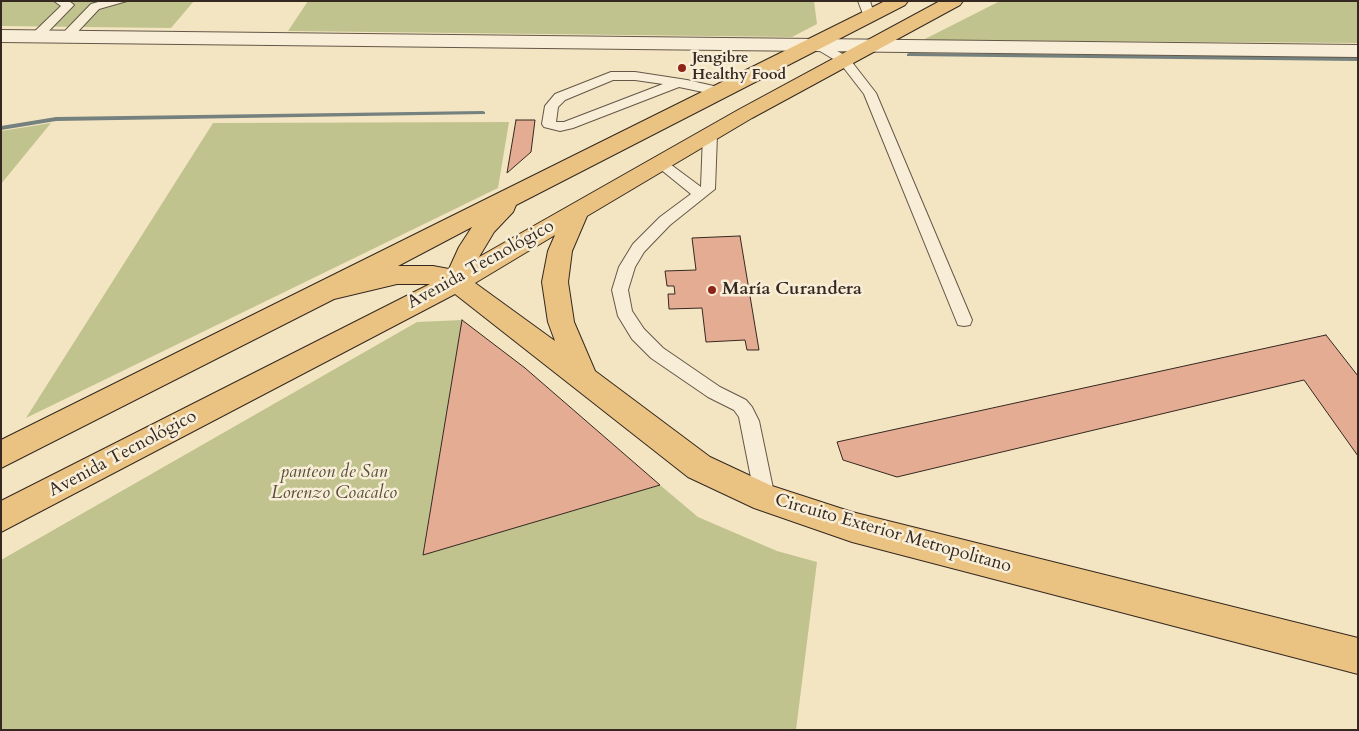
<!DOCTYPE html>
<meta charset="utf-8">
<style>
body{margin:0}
#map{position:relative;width:1359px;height:731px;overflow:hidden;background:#f4e5c2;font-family:Cardo,serif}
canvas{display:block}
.frame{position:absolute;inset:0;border:2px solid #342820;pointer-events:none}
</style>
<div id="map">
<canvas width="1359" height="731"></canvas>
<div class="frame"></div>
</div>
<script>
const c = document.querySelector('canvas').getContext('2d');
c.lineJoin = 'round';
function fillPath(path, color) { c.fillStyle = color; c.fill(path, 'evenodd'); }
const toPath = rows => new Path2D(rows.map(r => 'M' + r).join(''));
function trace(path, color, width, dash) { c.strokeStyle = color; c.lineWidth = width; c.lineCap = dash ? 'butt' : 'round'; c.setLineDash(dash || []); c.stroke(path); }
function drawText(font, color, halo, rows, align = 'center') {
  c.font = font + ' Cardo,serif'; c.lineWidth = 5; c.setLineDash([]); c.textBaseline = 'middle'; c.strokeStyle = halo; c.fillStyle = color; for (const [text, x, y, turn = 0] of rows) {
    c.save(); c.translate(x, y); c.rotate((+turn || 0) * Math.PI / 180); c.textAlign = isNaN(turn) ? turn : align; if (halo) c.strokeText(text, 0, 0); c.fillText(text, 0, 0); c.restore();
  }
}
const green = toPath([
 [1,1,194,1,171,28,1,26],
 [308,1,814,1,817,24,792,37,288,31],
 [1000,1,1358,1,1358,43,923,40],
 [509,122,498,188,26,418,213,123],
 [51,123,1,184,1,131],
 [462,320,423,554,660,485,698,517,777,551,817,562,796,730,1,730,1,560,417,322]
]);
const stream = toPath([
 [909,53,1358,57,1358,61,907,56,907,54,909,53],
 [483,111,485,112,485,114,56,121,1,130,1,126,56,117,483,111]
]);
const building = toPath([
 [516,120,535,120,531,152,507,173,516,120],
 [740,236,759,350,747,350,745,340,706,342,702,308,669,309,668,294,675,294,674,286,667,286,665,271,696,270,692,238,740,236],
 [462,320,525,368,660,485,423,555,462,320],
 [1326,335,1358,376,1358,456,1304,380,897,477,843,460,837,442,1326,335]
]);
const service = toPath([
 [54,1,69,1,74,5,41,39,33,39,33,33,61,6,54,1],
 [102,1,127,1,99,9,70,40,62,40,62,34,91,4,102,1],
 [858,1,870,1,875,17,873,19,865,19,858,1],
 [817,40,848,57,876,93,972,320,970,325,964,326,958,325,956,320,864,94,840,63,813,47,811,44,817,40],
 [611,72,635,72,687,80,727,89,728,92,722,96,679,87,573,128,560,131,544,127,542,124,545,106,555,94,611,72],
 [613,80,635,80,663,84,564,122,556,122,558,107,565,100,613,80],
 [710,131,717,135,715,189,670,225,644,252,635,267,628,290,632,311,644,329,663,348,720,387,746,400,752,407,759,421,775,498,772,504,765,507,758,504,755,498,739,417,734,410,708,397,651,358,632,339,618,316,612,290,619,267,633,244,660,217,691,194,654,164,656,161,666,161,701,187,703,135,710,131]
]);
const minor = toPath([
 [1,30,1358,45,1358,57,1,42,1,30]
]);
const primary = toPath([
 [885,1,908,1,905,5,516,205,513,212,494,232,479,257,738,110,940,1,963,1,960,5,752,118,587,216,572,251,568,282,574,322,595,371,710,457,772,486,852,512,1358,638,1358,674,852,542,754,508,688,477,455,294,1,532,1,501,430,284,397,284,334,299,1,468,1,440,885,1],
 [472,227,459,247,449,269,433,266,398,266,472,227],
 [555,235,548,251,542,282,548,322,555,341,475,283,555,235]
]);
const markers = [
 [682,68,5,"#8f2418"],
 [712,290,5,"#8f2418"]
];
const farPoinames = [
 ["Jengibre",692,59],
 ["Healthy Food",692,76]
];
const streetNames = [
 ["Avenida Tecnológico",481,265,-29],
 ["Avenida Tecnológico",123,454,-28],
 ["Circuito Exterior Metropolitano",893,534,16]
];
const poiNames = [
 ["María Curandera",722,290]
];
const parkNames = [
 ["panteon de San",334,473],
 ["Lorenzo Coacalco",334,494]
];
fillPath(green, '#c1c38f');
fillPath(stream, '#75817f');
fillPath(building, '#e5ac94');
trace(building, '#342820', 1);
trace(service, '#645748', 2);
trace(minor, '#645748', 2);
trace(primary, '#342820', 2);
fillPath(service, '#f8eed7');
fillPath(minor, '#f8eed7');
fillPath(primary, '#eac281');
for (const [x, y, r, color] of markers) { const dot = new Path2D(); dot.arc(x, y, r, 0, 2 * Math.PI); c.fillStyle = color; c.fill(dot); trace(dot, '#f8eed7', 2); }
drawText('bold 15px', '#342820', '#f8eed7', farPoinames, 'left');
drawText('18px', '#342820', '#f8eed7', streetNames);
drawText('bold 18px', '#342820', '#f8eed7', poiNames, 'left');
drawText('italic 18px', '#574f3c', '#f8eed7', parkNames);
</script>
